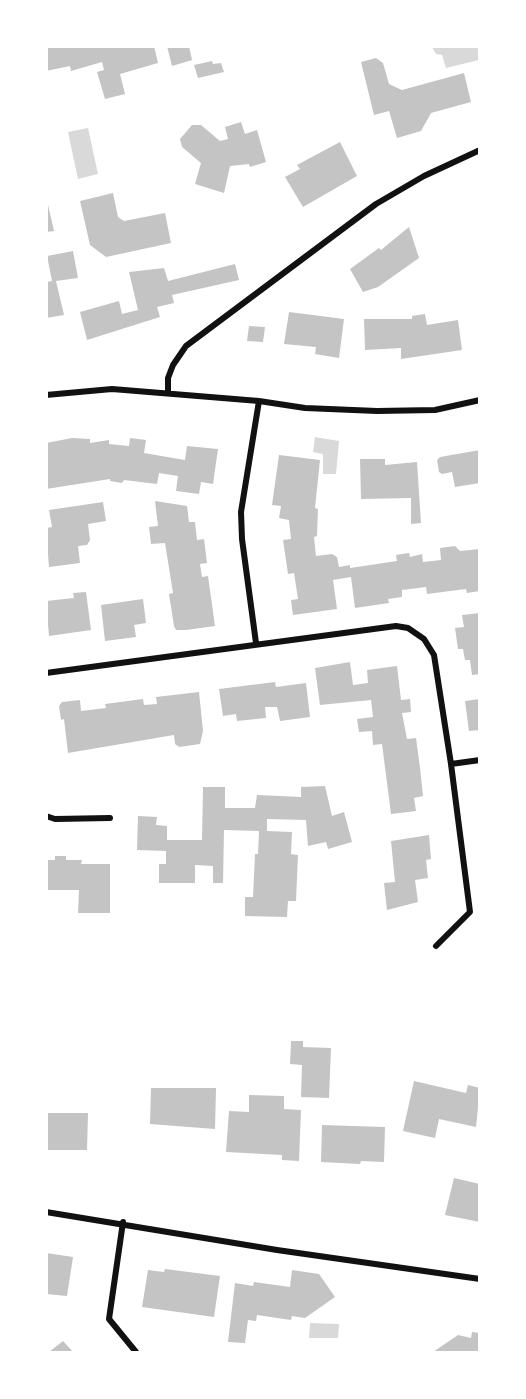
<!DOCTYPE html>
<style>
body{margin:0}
#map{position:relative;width:526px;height:1399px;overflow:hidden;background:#fff;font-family:Figtree,sans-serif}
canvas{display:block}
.frame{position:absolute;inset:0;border:48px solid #fff;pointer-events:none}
</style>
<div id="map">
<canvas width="526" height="1399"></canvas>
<div class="frame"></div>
</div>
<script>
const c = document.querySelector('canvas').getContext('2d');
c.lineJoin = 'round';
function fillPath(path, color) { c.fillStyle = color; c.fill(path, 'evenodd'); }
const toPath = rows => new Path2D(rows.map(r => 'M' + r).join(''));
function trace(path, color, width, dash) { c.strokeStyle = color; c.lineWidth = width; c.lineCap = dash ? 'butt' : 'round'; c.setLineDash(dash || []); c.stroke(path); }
const water = toPath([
 [432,47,479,47,479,60,446,68,442,55,436,54],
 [88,128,98,174,78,179,68,132],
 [315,437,339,441,336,474,323,474,323,454,313,452],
 [310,1323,339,1324,338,1338,309,1338]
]);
const building = toPath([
 [46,46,154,46,158,63,120,74,125,94,105,99,97,72,104,70,102,62,71,71,70,66,46,71],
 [167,46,189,46,192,60,172,66],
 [376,58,383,63,389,84,402,90,464,73,471,102,431,113,421,131,397,138,389,111,374,115,361,62],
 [212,61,213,64,221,63,224,72,198,78,194,65],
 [241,122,245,134,257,130,266,162,250,167,249,164,230,166,224,193,195,184,201,163,182,147,180,139,192,125,201,125,220,141,228,139,225,127],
 [340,142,357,176,303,207,285,177,300,169,297,165],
 [113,193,118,217,124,221,165,213,171,243,106,257,90,245,80,201],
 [46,196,54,231,46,232],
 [409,227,419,258,378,287,363,292,350,269,379,248,381,250],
 [73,251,78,278,56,281,64,315,46,318,46,282,52,281,47,256],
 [235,264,239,280,172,295,174,303,157,307,160,317,87,340,80,312,119,301,122,314,138,310,129,272,164,268,168,281],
 [289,312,344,319,339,358,315,354,316,347,284,344],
 [425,314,427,325,458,320,462,350,401,359,401,348,365,350,364,319,412,319,412,316],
 [249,326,265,327,263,342,247,341],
 [72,438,90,439,90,443,109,440,109,444,129,446,130,438,146,440,144,453,185,460,187,446,218,449,213,484,201,482,199,494,176,491,178,476,159,473,157,484,124,480,122,483,110,481,110,479,46,489,46,443],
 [480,450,480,483,455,487,452,472,442,474,439,472,437,460,440,457],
 [279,455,320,460,315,508,318,509,317,536,314,537,316,556,332,554,337,557,339,567,350,565,350,568,397,561,396,555,409,553,410,557,422,554,423,562,441,560,440,548,455,546,460,551,480,549,480,591,467,593,466,589,427,594,426,587,402,590,402,597,388,599,389,603,355,608,351,577,333,580,337,609,293,615,291,600,298,599,294,573,288,574,283,540,291,539,289,520,279,518,281,506,272,505],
 [360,459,385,459,385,465,417,462,421,523,411,524,411,498,361,499],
 [155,501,187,506,189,522,195,522,197,540,204,539,207,563,200,564,202,577,208,576,215,626,186,630,176,630,174,626,169,594,173,593,165,543,151,544,149,527,158,526],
 [103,502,106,521,88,524,90,540,87,545,78,546,80,563,49,567,46,528,52,527,49,510],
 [86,592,91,630,49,636,46,601,74,598,73,593],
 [143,599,146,623,134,625,136,637,105,641,101,605],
 [480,613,480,674,472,675,470,660,465,660,463,649,458,649,455,628,464,627,462,615],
 [350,662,353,685,368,683,367,670,397,666,401,700,410,699,411,712,402,713,407,739,416,738,420,768,423,796,414,798,416,811,391,814,382,744,373,745,372,731,359,732,357,719,373,717,371,700,320,705,315,668],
 [275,682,276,687,306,683,310,717,280,721,277,707,265,707,266,718,237,721,236,714,223,716,219,689],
 [199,692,203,731,200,744,179,747,175,744,174,735,68,753,64,719,61,720,59,706,62,702,80,700,81,711,106,708,105,704,143,699,144,705,157,704,156,697],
 [480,699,480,730,469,731,465,701],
 [325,786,332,816,344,812,352,842,328,849,326,842,308,846,306,820,267,819,267,831,292,832,291,854,298,855,296,901,288,901,287,917,245,916,245,897,253,897,255,854,258,854,259,831,224,830,223,883,213,883,213,866,195,865,195,883,159,883,159,864,166,864,166,851,137,850,138,816,157,817,156,825,167,826,167,840,202,840,203,787,225,787,225,808,255,808,257,795,301,797,301,787],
 [429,835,431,859,426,860,428,878,415,880,418,902,387,910,384,883,395,882,391,841],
 [55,856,66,856,66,860,82,860,81,864,110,864,110,913,78,913,79,890,46,890,46,860,55,860],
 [291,1041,303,1041,303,1047,331,1048,329,1098,301,1097,302,1065,290,1064],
 [414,1081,466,1093,468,1085,480,1088,476,1127,439,1119,435,1138,403,1131],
 [151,1088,216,1088,215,1129,150,1124],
 [249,1095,284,1096,284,1109,301,1110,299,1161,282,1160,282,1155,226,1152,229,1111,249,1112],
 [46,1113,88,1113,87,1150,46,1150],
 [322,1125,385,1127,384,1162,361,1161,360,1164,321,1162],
 [454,1178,480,1184,480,1222,445,1215],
 [46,1253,73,1257,67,1296,46,1294],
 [165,1269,220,1276,214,1317,142,1307,148,1270,164,1272],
 [292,1270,319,1274,335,1297,305,1318,292,1316,291,1320,257,1315,256,1321,248,1320,245,1343,228,1342,235,1283,253,1286,254,1282,290,1287],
 [472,1332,480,1333,480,1352,433,1352,458,1335,471,1338],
 [63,1341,73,1352,49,1352]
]);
const minor = toPath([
 [168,393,168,378,173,365,186,346,376,204,424,176,480,150],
 [46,395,112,389,259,401,305,408,377,411,435,410,480,400],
 [256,643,242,539,241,512,259,401],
 [46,673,396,626,408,628,424,639,434,655,451,764,470,912,436,946],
 [451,764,480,760],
 [46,816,55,819,110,818],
 [46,1212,277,1250,480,1279],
 [123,1222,109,1319,136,1352]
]);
fillPath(water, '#d9d9d9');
fillPath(building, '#c4c4c4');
trace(minor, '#111', 6);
</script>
